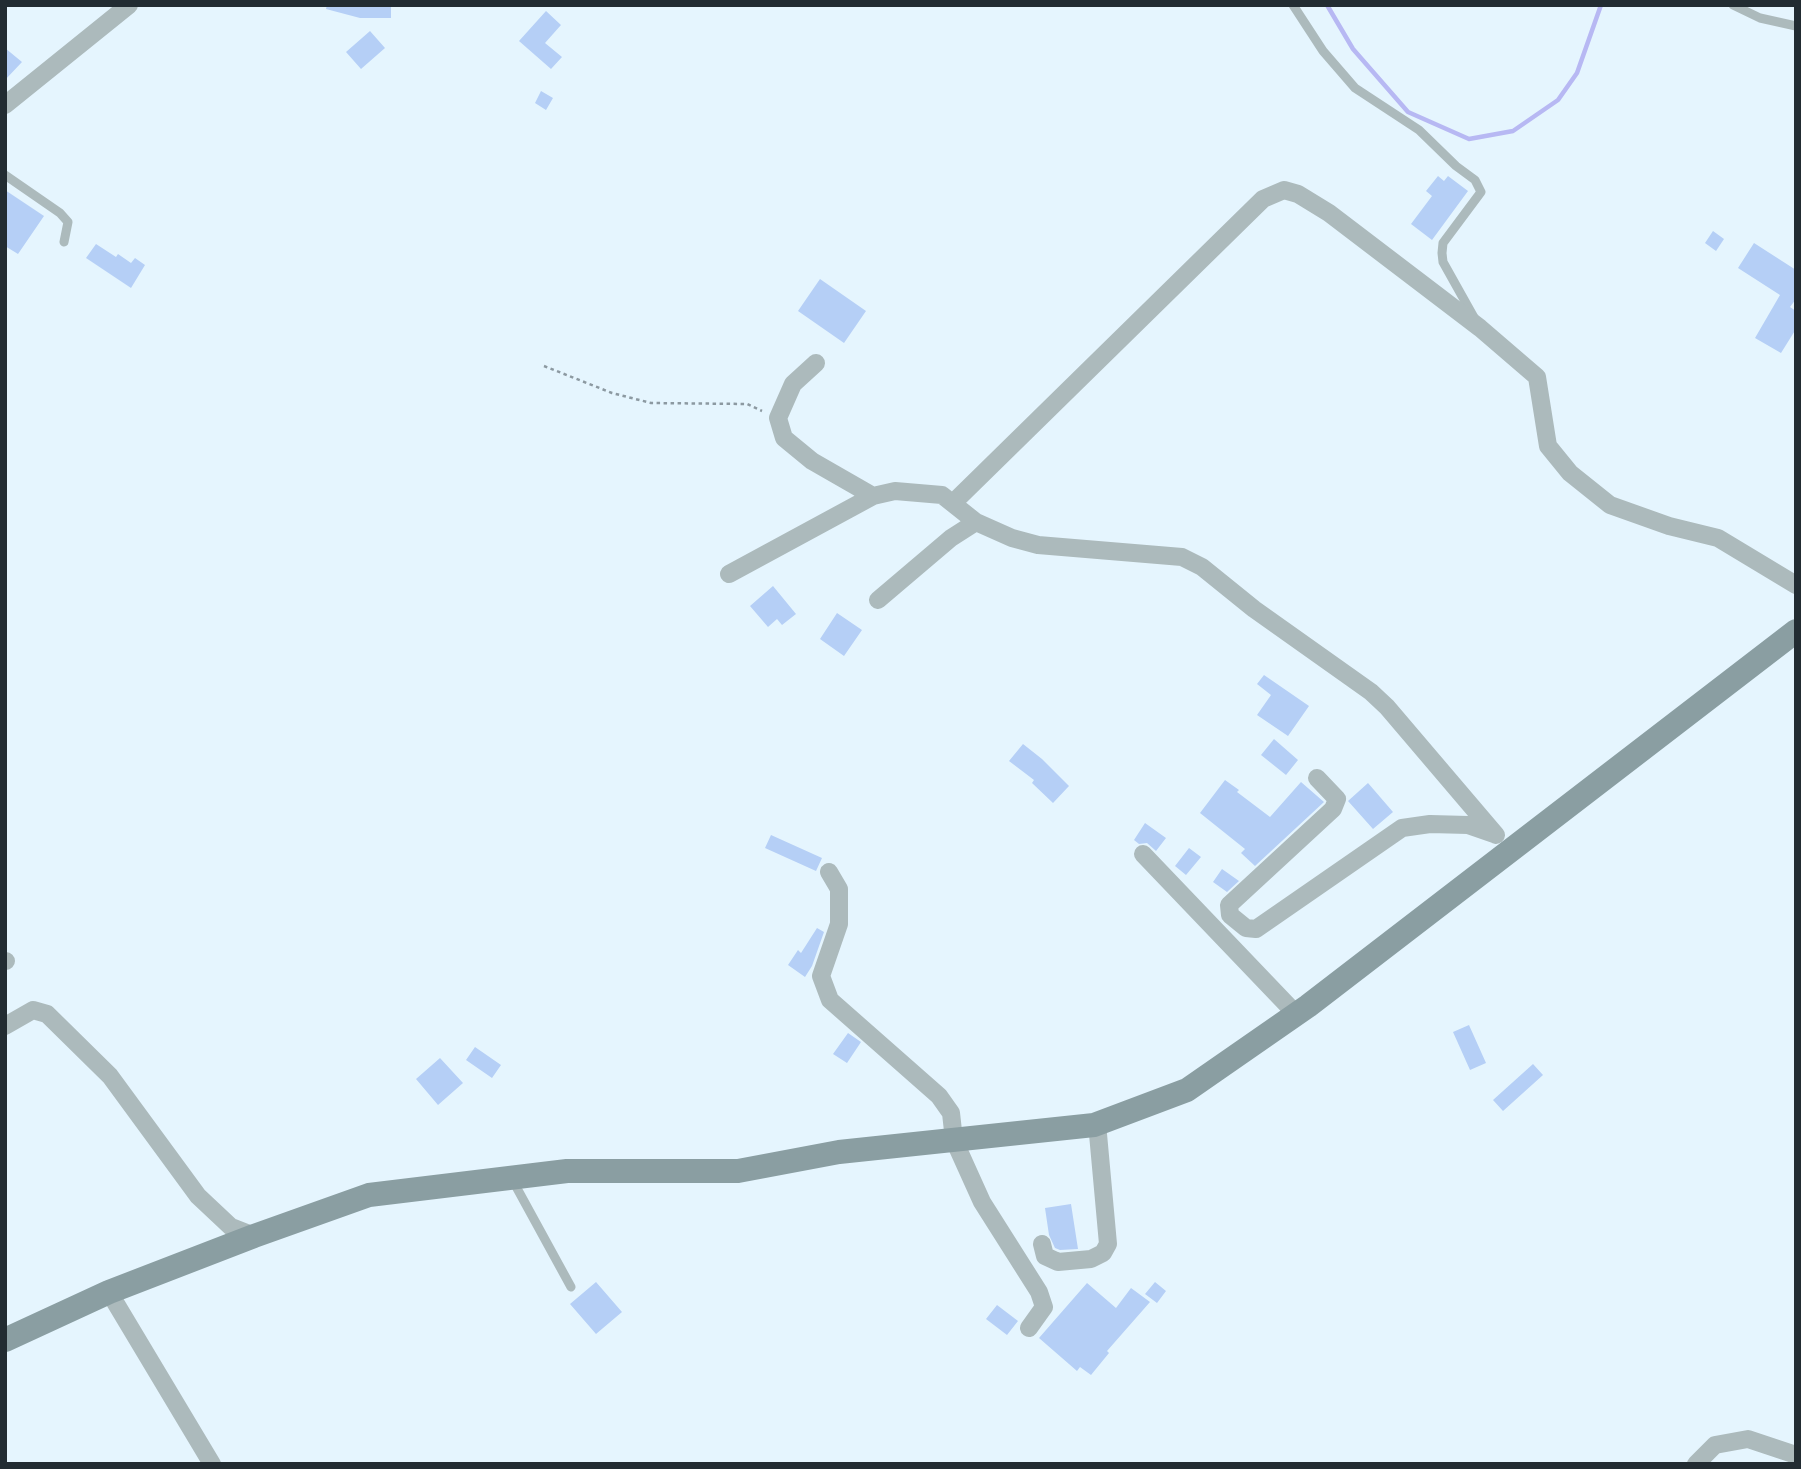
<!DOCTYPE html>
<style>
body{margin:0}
#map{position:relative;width:1801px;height:1469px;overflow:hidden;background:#e5f5fe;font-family:Lato,sans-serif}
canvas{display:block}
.frame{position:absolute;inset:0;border:7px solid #222c32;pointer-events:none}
</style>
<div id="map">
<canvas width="1801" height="1469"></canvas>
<div class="frame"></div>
</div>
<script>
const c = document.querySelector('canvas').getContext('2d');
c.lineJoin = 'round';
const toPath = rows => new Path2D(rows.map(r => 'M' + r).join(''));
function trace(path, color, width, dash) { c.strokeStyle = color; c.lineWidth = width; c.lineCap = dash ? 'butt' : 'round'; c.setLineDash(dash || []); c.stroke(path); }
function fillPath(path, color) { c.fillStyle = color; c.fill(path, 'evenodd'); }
const stream = toPath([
 [1327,5,1353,49,1408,112,1469,139,1513,131,1558,100,1577,73,1601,5]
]);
const building = toPath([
 [327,5,391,5,391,18,360,18,326,9],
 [546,11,561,25,545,43,562,57,551,69,519,41],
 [370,31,385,48,361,69,346,52],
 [5,48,22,62,5,80],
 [541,91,553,98,546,110,535,103],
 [1438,176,1444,181,1448,176,1468,191,1432,240,1411,224,1432,196,1426,191],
 [5,190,44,216,18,254,5,246],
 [1713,231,1724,239,1716,251,1705,243],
 [1754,243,1796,270,1796,299,1790,307,1796,311,1796,329,1781,353,1755,338,1780,295,1738,268],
 [96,244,116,257,118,254,131,263,135,258,145,265,131,288,86,258],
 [820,279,866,311,844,343,798,311],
 [773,586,796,614,782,625,777,619,768,627,750,606],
 [837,613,862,630,844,656,820,639],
 [1264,675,1309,706,1288,736,1257,715,1271,695,1257,684],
 [1274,739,1298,760,1286,775,1261,755],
 [1023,744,1042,759,1069,786,1053,803,1032,783,1034,780,1009,761],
 [1225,780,1239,790,1237,792,1270,817,1301,782,1324,802,1255,866,1241,853,1245,849,1200,813],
 [1368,783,1393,812,1373,829,1348,801],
 [1145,823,1166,838,1156,851,1147,843,1139,844,1134,840],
 [771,835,822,858,816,871,765,848],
 [1189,848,1201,857,1186,875,1175,866],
 [1222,869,1239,881,1227,892,1213,882],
 [817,928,824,932,812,966,805,977,788,965,798,950,801,953],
 [1469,1025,1486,1063,1470,1070,1453,1032],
 [848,1033,861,1042,847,1063,833,1054],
 [475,1047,501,1065,492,1078,466,1060],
 [440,1058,463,1083,438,1105,416,1079],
 [1533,1064,1543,1075,1503,1111,1493,1100],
 [1071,1204,1078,1249,1060,1250,1055,1248,1049,1235,1045,1208],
 [596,1282,622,1312,596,1334,570,1304],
 [1155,1282,1166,1291,1157,1303,1145,1294],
 [1087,1283,1116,1308,1131,1288,1150,1302,1107,1351,1109,1353,1091,1375,1080,1367,1077,1371,1039,1338],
 [997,1305,1018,1321,1007,1335,986,1319]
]);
const path = toPath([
 [544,366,612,393,651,403,747,404,762,411]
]);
const lane = toPath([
 [1293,5,1323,51,1355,88,1419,130,1456,166,1475,180,1481,192,1443,243,1442,253,1443,262,1476,321],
 [1733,5,1760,18,1796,26],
 [5,175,60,213,68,222,64,242],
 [513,1181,571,1287]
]);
const street = toPath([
 [5,105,129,5],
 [816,363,793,384,778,418,784,438,812,461,873,496],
 [953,503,1263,199,1284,190,1298,194,1329,213,1480,328,1537,377,1548,446,1570,473,1610,505,1669,526,1718,538,1796,585],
 [729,574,873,496,895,491,942,495,976,522,1012,538,1038,545,1182,557,1202,567,1254,609,1371,692,1387,707,1496,835],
 [878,600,951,538,976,522],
 [1317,778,1337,799,1333,809,1229,905,1230,915,1246,928,1256,929,1402,828,1430,824,1468,825,1494,834],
 [1143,854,1296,1014],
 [829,872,839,889,839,924,821,976,830,1000,939,1096,951,1113,954,1140,982,1202,1039,1292,1044,1307,1029,1328],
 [5,961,6,961],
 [5,1026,33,1010,47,1014,110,1076,198,1196,231,1227,254,1236],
 [1042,1244,1045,1256,1058,1262,1091,1259,1103,1253,1108,1244,1097,1123],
 [109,1292,212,1464],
 [1696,1464,1715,1445,1748,1439,1796,1455]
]);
const secondary = toPath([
 [5,1340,109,1292,254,1236,369,1195,567,1171,738,1171,839,1152,1094,1125,1187,1090,1308,1006,1796,631]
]);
trace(stream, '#b7b8f3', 4.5);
fillPath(building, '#b5cff6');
trace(path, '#8c99a1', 2.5, [3.5, 3.5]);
trace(lane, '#acbabc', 9);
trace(street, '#acbabc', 18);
trace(secondary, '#8a9ea2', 24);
</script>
